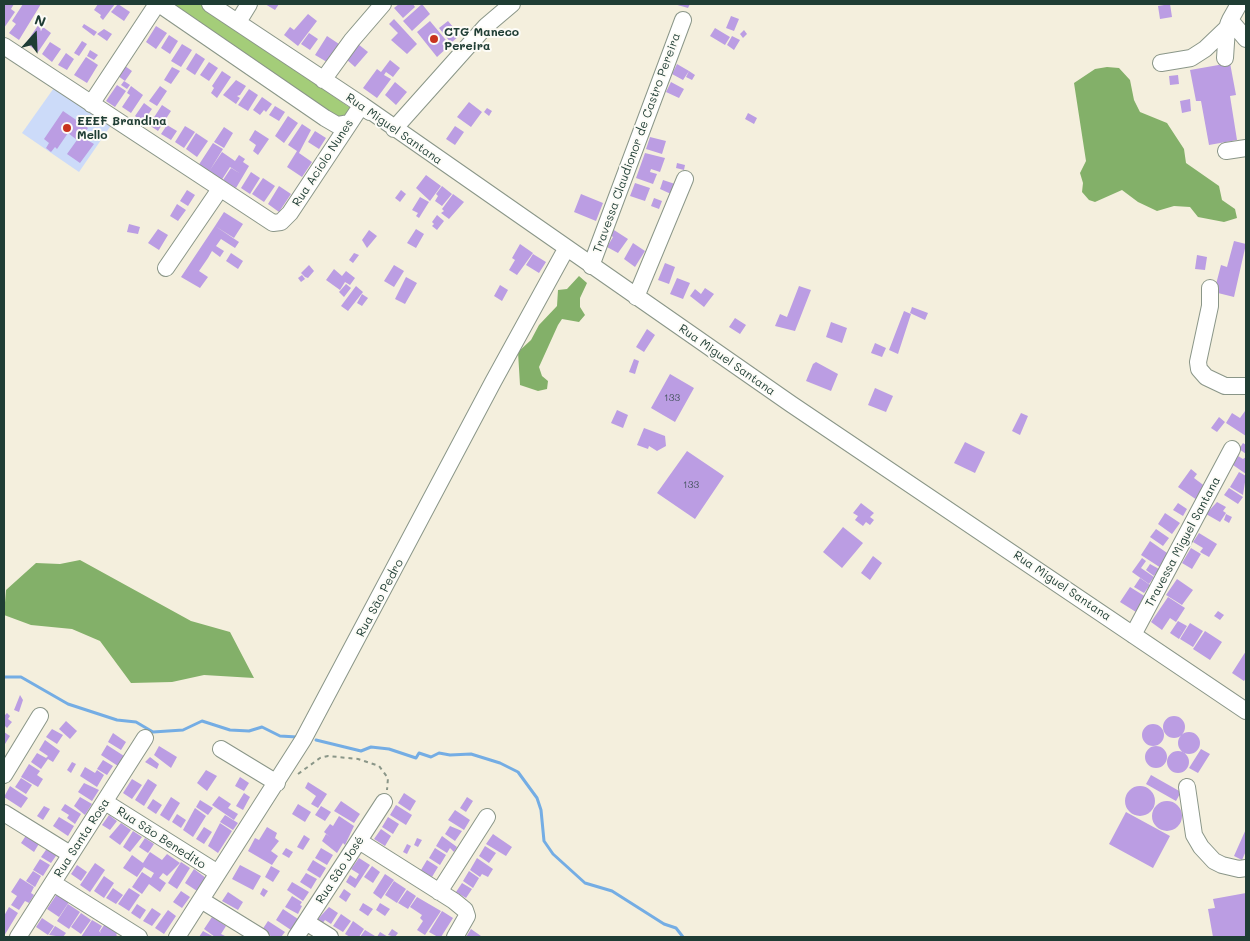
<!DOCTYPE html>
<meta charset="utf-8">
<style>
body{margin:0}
#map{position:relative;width:1250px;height:941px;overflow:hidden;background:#f4efdd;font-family:Mali,sans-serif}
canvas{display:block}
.frame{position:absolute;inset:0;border:5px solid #1f3d34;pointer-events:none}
.north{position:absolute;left:10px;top:10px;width:50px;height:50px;-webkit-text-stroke:4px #fdfcf7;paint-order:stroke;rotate:20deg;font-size:14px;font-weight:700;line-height:20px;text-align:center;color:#1f3d34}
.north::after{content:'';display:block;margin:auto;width:18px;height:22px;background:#1f3d34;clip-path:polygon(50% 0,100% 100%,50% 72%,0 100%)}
</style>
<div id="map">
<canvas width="1250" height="941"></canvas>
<div class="frame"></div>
<div class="north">N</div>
</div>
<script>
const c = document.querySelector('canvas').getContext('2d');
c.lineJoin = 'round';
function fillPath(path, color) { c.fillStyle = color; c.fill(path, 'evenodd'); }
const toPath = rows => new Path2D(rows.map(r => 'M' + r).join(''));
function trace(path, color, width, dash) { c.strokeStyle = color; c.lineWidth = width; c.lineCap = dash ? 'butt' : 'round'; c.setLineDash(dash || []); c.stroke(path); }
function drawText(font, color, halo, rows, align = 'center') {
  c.font = font + ' Mali,sans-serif'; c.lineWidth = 4; c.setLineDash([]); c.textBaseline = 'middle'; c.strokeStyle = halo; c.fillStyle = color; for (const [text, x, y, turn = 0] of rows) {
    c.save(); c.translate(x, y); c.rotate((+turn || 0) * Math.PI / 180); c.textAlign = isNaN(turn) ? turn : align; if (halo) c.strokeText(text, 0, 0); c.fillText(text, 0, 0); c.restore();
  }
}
const built = toPath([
 [56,85,112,124,79,172,22,133]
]);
const green = toPath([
 [163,4,203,4,353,110,348,118,332,115]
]);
const forest = toPath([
 [1107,67,1119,68,1130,80,1134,100,1140,112,1167,123,1184,149,1186,163,1219,186,1222,200,1235,209,1237,218,1224,222,1198,217,1190,207,1174,206,1157,211,1138,202,1122,190,1095,202,1089,200,1082,192,1083,183,1080,173,1086,161,1074,83,1095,69],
 [579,276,587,283,580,298,580,307,585,315,579,322,562,319,558,325,539,367,542,376,548,381,547,389,538,391,520,385,518,352,531,340,539,325,557,306,558,290,567,289],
 [80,560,191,621,230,632,254,678,204,675,172,682,131,683,100,641,72,629,31,625,4,615,6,590,36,563,60,564]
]);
const stream = toPath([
 [4,677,21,677,68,704,117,720,136,722,153,732,183,730,202,721,230,730,249,731,262,727,280,736,297,737],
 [316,740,361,751,371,747,389,749,416,758,419,753,431,757,439,753,450,755,471,754,500,763,518,772,537,798,541,810,544,841,553,854,585,883,612,891,664,924,676,928,683,937]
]);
const building = toPath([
 [4,4,14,4,11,9,15,12,4,28],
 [23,4,41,4,19,40,9,33,16,24,12,21],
 [98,4,115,4,103,20,100,17,101,15,94,10],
 [118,4,130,12,124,21,111,12],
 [265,4,279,4,275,10],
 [399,4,413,4,415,7,403,18,394,8],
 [422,4,430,14,412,31,403,21],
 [674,4,690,4,688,8],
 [1170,4,1172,17,1160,19,1158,6],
 [308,14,317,21,298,46,284,35,290,27,294,30],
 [731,16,739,19,734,31,726,28],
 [394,19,417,44,407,54,391,40,398,33,389,24],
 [430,21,450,45,437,57,417,32],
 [448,21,460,35,451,43,439,28],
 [39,24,51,33,38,52,26,43],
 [84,24,97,32,94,36,82,27],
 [156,26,167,33,156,49,146,42],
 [715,28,730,37,725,45,710,36],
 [104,29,112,34,107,41,97,34],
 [744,30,747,34,743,38,740,34],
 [309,33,318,39,310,50,301,44],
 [169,35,178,41,170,54,161,48],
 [327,36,339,44,327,62,315,55],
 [732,36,740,40,734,50,727,45],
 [82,41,87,44,79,56,74,53],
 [50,42,61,49,52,62,42,54],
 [182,44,192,50,181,67,171,61],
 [358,44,368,52,355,67,346,59],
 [90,50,98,55,94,60,87,56],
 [66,53,74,59,67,70,58,65],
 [196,53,205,59,195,75,186,69],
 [86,57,98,65,87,83,74,75],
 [390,60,400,68,393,77,386,72,384,75,391,79,377,98,363,88,377,69,381,72],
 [209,62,218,68,209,81,200,75],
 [1230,63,1236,95,1230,96,1237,140,1209,145,1201,101,1196,101,1190,70],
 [677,64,689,71,683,80,672,74],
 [125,66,132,71,125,81,118,76],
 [172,67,180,71,171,84,164,80],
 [222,71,231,77,217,98,211,93,214,88,212,86],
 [689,71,695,75,692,80,686,77],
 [1178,75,1179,84,1170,85,1169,76],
 [236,80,246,86,240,95,237,96,240,98,236,104,223,95],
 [124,81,130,85,127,89,121,85],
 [395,82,407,92,396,105,385,95],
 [671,82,684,89,679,98,666,92],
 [117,85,126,91,115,107,106,101],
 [131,86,143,95,131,113,122,107,130,95,127,93],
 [160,86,167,91,157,106,149,101],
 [249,89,258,95,248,111,238,105],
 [262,97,272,104,266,112,264,110,260,115,253,110],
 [1190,99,1191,111,1182,113,1180,101],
 [469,102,482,112,471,127,457,117],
 [144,103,152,109,143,122,135,116],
 [162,105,171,111,158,131,149,125],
 [275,106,285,112,279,121,269,115],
 [487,108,492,111,489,116,484,112],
 [63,111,88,128,82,137,94,144,80,163,67,154,77,140,68,133,57,149,55,147,51,152,46,148,49,143,44,139],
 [748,113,757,118,754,124,745,119],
 [288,116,298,123,284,143,275,136],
 [302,124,311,130,299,153,312,162,302,177,287,167,297,151,288,145],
 [167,125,177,131,171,140,161,134],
 [185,126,195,132,184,148,175,142],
 [455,126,464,132,455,145,446,139],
 [224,127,233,133,224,148,214,142],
 [255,130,269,139,258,155,253,151,256,145,249,140],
 [315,131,326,138,319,149,308,142],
 [196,133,208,141,197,157,186,149],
 [650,137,666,141,662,154,646,149],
 [213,143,223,149,210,170,222,152,235,161,239,155,245,159,243,162,249,166,236,188,223,180,231,168,241,174,230,167,221,181,198,166],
 [645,153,665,158,660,172,651,169,650,172,657,174,653,184,636,178],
 [677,163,685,165,684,170,676,168],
 [251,172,260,178,250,194,241,188],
 [426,175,441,186,430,201,416,188],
 [263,178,275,186,264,202,252,194],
 [663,180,675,184,671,194,660,189],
 [635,183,650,188,645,201,630,196],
 [279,186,291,194,279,212,268,204],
 [442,186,452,194,442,206,435,201,438,196,436,194],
 [187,190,195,195,188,206,180,201],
 [401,190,406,194,400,202,395,198],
 [453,194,464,202,449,219,441,213,444,211,442,209],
 [581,194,603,203,596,221,574,212],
 [420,197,429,202,419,218,416,216,418,213,412,210],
 [654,198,662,201,659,209,651,206],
 [177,204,186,210,178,221,170,216],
 [224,212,243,224,234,238,215,226],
 [437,215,444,221,437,230,432,226,434,224,432,222],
 [129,224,140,227,138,234,127,232],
 [215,226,239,242,235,248,221,239,216,246,224,251,220,257,212,251,208,258,199,271,208,277,200,288,181,277],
 [158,229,168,235,159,250,148,243],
 [416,229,424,234,416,248,407,243],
 [369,230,377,236,367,248,362,240],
 [614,230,628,239,618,253,607,247,613,237,610,235],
 [1234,241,1246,244,1234,297,1214,292,1221,265,1227,267],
 [633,243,645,251,635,267,624,259],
 [520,244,533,253,517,275,509,270,515,260,512,258],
 [231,253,243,261,238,269,226,261],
 [354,253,359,255,353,263,349,260],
 [533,254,546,262,539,273,526,265],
 [1197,255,1207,257,1205,270,1195,269],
 [665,263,675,267,669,284,658,280],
 [309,265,314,271,308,278,305,277,301,273],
 [394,265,404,271,394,287,384,281],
 [334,269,342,276,346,271,355,278,350,285,345,282,340,290,326,280],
 [302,275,305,279,301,282,298,278],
 [406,277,417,283,405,304,395,299],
 [677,278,690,283,683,299,670,294],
 [346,284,351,288,344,297,339,292],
 [500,285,508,290,502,301,494,296],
 [356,286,363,292,348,311,341,306],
 [799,286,811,290,795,331,775,326,780,314,787,317],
 [705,288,714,294,704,307,690,296,695,289,701,294],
 [362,294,368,298,362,306,357,303],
 [912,307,928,313,925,320,910,313],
 [904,311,911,314,898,354,889,350],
 [735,318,746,325,740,334,729,327],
 [831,322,847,328,842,343,826,337],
 [647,329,655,335,644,352,636,347],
 [875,343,886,348,882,357,871,353],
 [634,359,639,361,635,374,629,372],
 [816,362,838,374,831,391,806,381,813,364],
 [670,374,694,388,675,422,651,408],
 [875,388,893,396,886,412,868,405],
 [617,410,628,415,623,428,611,423],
 [1245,411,1246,412,1246,436,1226,423,1232,413,1240,418],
 [1021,413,1028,416,1020,435,1012,431],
 [1219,417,1225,422,1217,432,1211,428],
 [644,428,665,436,666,446,657,451,649,446,648,449,637,445],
 [965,442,985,452,975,473,954,463],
 [1243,443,1246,445,1246,454,1239,449],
 [687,451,724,476,695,519,657,493],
 [1238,456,1243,459,1246,457,1246,474,1233,465],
 [1191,469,1197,474,1194,478,1206,487,1197,500,1178,487],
 [1239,472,1246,476,1243,495,1230,487],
 [1229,488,1243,497,1238,504,1224,495],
 [1217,502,1226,507,1223,511,1226,513,1220,522,1206,514],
 [861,503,874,513,870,517,874,520,870,525,866,522,863,526,855,520,858,516,853,513],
 [1178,503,1187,509,1183,516,1173,510],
 [1165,513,1180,523,1172,534,1158,524],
 [1226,514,1232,517,1229,523,1224,520],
 [843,527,863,543,842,568,823,552],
 [1156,529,1169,538,1163,546,1150,537],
 [1199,533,1217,544,1209,557,1200,552,1203,548,1193,542],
 [1150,541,1170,555,1161,568,1141,555],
 [1191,548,1201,554,1192,569,1182,563],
 [873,556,882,563,870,580,861,573],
 [1142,558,1146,561,1141,568,1154,577,1149,584,1132,572],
 [1150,564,1159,569,1154,576,1146,570],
 [1140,578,1150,585,1144,593,1134,587],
 [1177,579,1193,590,1182,605,1166,595],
 [1130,587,1146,597,1136,612,1120,602],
 [1168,597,1185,608,1176,622,1170,618,1162,630,1151,622],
 [1218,611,1224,615,1220,620,1214,616],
 [1178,621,1187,626,1179,639,1170,633],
 [1190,623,1203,631,1193,647,1180,639],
 [1205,631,1222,642,1210,660,1193,649],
 [1246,651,1246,678,1244,681,1232,673],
 [20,695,23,700,19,712,14,710],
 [7,713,10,716,8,719,12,722,7,728,4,725,4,716],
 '1163 727a11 11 0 1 1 22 0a11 11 0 1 1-22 0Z',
 [66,721,77,731,70,739,59,729],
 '1142 735a11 11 0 1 1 22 0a11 11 0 1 1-22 0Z',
 [52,729,63,735,57,744,46,737],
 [4,732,10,736,5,744,4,743],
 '1178 743a11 11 0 1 1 22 0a11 11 0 1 1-22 0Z',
 [113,733,126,742,121,750,108,742],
 [45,740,60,751,53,762,48,759,41,769,31,762,37,753,46,758,48,756,39,750],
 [107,745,124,756,118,766,101,755],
 [159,746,177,757,171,768,154,755],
 '1145 757a11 11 0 1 1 22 0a11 11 0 1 1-22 0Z',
 [1201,749,1210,754,1198,773,1189,768],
 '1167 762a11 11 0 1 1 22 0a11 11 0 1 1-22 0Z',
 [150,757,159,764,157,769,145,762],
 [103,760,113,766,107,775,97,769],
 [72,762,76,764,71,773,67,770],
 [29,764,40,771,37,775,43,779,38,787,21,777],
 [85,767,95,773,97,770,104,775,97,787,80,776],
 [206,770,217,776,207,791,197,783],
 [1151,775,1181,792,1176,801,1146,784],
 [240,777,249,783,244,791,235,786],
 [21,778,32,785,26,794,15,787],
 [132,779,142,785,132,799,123,793],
 [148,779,157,785,144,806,135,800],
 [308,782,327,794,318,808,311,804,316,796,305,788],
 [84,783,99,790,92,801,78,792],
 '1125 801a15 15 0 1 1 30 0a15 15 0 1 1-30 0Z',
 [10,786,28,798,21,808,4,797],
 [244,793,250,797,243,810,236,806],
 [404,793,416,801,410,811,398,803],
 [219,796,231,804,228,808,238,814,234,820,212,805],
 [80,797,92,804,85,815,74,806],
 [171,797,180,803,169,821,160,815],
 [467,797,473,801,466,812,460,808],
 [153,799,162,805,156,814,147,808],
 [200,800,213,808,208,815,196,807],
 '1152 816a15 15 0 1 1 30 0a15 15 0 1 1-30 0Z',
 [341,801,360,814,354,823,334,811],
 [65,804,81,814,75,824,67,818,69,815,61,810],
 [298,804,311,812,305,822,292,814],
 [396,805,412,815,406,825,390,815],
 [44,806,50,809,43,820,37,816],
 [321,806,331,812,325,821,315,815],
 [195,808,206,816,193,837,183,830],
 [455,810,470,820,464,830,448,820],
 [1126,812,1170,836,1153,868,1109,844],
 [177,814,186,820,181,828,172,822],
 [109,815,117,821,110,830,102,825],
 [225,815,238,823,233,830,220,822],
 [339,816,354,826,345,845,343,843,337,853,322,841,326,834,330,837,324,832,330,824,333,826],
 [59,817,74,826,68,836,53,826],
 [388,817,399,824,393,834,382,827],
 [121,823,131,830,120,845,109,837],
 [220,823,232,831,218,853,208,846],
 [450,826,462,831,455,841,445,834],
 [204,827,212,832,204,844,196,839],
 [267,827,277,833,275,838,279,841,271,851,278,856,272,865,248,851,255,838,259,840],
 [381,829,391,836,385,846,374,839],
 [1246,829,1246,851,1242,860,1234,856],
 [133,831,142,837,130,852,123,847],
 [27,834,40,842,34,852,21,843],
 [493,834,512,847,506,856,486,844],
 [304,835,310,839,303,850,297,847],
 [442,836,457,847,454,852,450,848,447,853,436,846],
 [145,838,154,844,148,853,139,847],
 [417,838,422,840,418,847,414,845],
 [407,844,411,846,407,854,403,852],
 [485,846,496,853,489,863,479,856],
 [48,847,58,853,51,863,41,857],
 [286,848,293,852,289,858,282,854],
 [321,848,333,855,327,865,315,858],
 [435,848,446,855,440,865,429,858],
 [150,852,162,860,167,854,180,863,167,876,163,873,159,878,166,883,160,892,149,884,142,894,132,887,142,872,151,878,154,873,144,867,137,877,123,868,132,855,143,863],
 [359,858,370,865,355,888,346,882,350,875,356,879,359,874,351,869],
 [477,858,493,869,488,877,482,874,480,877,470,870],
 [40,859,50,865,43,876,33,870],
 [313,860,326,868,320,878,307,870],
 [427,860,438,867,432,877,421,870],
 [181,862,190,868,177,889,168,883],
 [95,863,105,870,90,892,80,885],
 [77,865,87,872,81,881,71,874],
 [240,865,261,876,253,890,232,879],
 [271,866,280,871,273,882,265,877],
 [372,866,380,872,373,883,364,877],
 [194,869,206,878,197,891,185,883],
 [33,871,41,876,35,887,26,881],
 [469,871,479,878,473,888,463,881],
 [306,873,317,879,311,889,300,882],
 [385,874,394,880,381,899,373,893],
 [104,876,114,883,104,898,94,891],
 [20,878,34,887,31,893,34,895,29,903,25,901,19,910,11,905,17,896,11,892],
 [394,881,406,889,397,903,385,895],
 [292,882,309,892,303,901,287,890],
 [462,883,472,889,466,898,456,892],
 [113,888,123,895,116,904,106,898],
 [129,888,140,895,129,911,118,904],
 [263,888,268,891,264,897,260,894],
 [344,889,351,894,346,902,339,897],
 [407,890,416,896,408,909,398,903],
 [181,891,190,897,182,908,173,902],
 [228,892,243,902,238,910,222,901],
 [1246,893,1246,937,1213,937,1208,909,1215,908,1213,899],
 [57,894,69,902,59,917,47,909],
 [292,896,302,902,300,905,302,906,298,914,285,907],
 [417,897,441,911,425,935,417,930,423,921,420,918,422,915,410,907],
 [363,903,373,909,368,916,359,910],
 [380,903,390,909,385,916,376,910],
 [68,904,80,912,69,929,57,921],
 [137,904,146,910,140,919,131,913],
 [9,907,18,913,4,936,4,916],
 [329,907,338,913,331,924,325,920,322,924,317,920],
 [152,908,161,914,152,926,143,921],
 [283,909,298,919,291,930,276,920],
 [168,910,176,916,164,934,155,928],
 [442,911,453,918,441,937,438,937,429,932],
 [81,913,91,920,81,934,71,927],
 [341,914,351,921,343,932,333,926],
 [212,917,226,926,221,934,227,937,215,937,204,929],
 [42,918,54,926,48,935,36,927],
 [92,920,102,926,99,931,101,933,100,931,107,921,120,930,116,935,119,937,81,937],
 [268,921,285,932,281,937,272,937,262,930],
 [353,921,364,929,359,937,350,937,345,934],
 [55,926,66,933,63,937,49,935],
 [392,929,398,933,395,937,388,935],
 [471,929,481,936,481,937,466,937],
 [365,930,375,936,374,937,360,937],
 [203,931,214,937,199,937],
 [380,932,388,937,377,937]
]);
const path = toPath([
 [298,774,320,758,328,756,358,759,379,766,388,778,387,790]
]);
const minor = toPath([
 [159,4,325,118,337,125,348,123],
 [210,4,362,105,791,404,1246,711],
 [1239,4,1230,20,1246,39],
 [238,22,249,4],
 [4,46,273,223,281,222,290,213,361,106,370,112],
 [1225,58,1227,28,1229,22],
 [1161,63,1191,58,1205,49,1227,28],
 [323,80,352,40,383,4],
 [91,104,157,4],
 [394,129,486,26,512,4],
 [1226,151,1246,148],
 [591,266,683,20],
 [166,268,220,189],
 [1210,288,1210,306,1198,362,1199,369,1206,377,1225,386,1246,386],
 [636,297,685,179],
 [1133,635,1232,449],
 [221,749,277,783],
 [4,775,40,716],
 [1187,787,1194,835,1201,847,1214,861,1222,865,1239,869,1246,868],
 [105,802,218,873],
 [4,813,70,854],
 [359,841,454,901,465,910,467,916,455,937],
 [53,883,139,937],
 [439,892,487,817],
 [201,900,261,937],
 [306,922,330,937],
 [18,937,145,738],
 [177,937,303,740,493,382,566,249],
 [296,937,384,802]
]);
const markers = [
 [434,39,5,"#c8321e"],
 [67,128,5,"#c8321e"]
];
const numberNames = [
 ["133",672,398],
 ["133",691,485]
];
const poiNames = [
 ["CTG Maneco",444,32],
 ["Pereira",444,46],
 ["EEEF Brandina",77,121],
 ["Mello",77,135]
];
const streetNames = [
 ["Rua Miguel Santana",394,129,35],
 ["Travessa Claudionor de Castro Pereira",637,143,-70],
 ["Rua Aciolo Nunes",323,163,-57],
 ["Rua Miguel Santana",727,360,35],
 ["Travessa Miguel Santana",1183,542,-62],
 ["Rua Miguel Santana",1062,586,34],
 ["Rua São Pedro",380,598,-62],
 ["Rua Santa Rosa",82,838,-57],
 ["Rua São Benedito",161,838,33],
 ["Rua São José",340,870,-57]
];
fillPath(built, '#ccdbf9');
fillPath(green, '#a4cd79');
fillPath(forest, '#83b069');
trace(stream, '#74ade4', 3);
fillPath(building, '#bb9de3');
trace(minor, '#8a9688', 18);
trace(path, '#8a9688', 2, [4, 4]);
trace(minor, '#fff', 16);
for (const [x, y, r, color] of markers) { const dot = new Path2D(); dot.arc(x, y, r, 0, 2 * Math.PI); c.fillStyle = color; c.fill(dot); trace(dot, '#fdfcf7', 2); }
drawText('10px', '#465560', null, numberNames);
drawText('bold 12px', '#1f3d34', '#fdfcf7', poiNames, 'left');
drawText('12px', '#1f3d34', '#fdfcf7', streetNames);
</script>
